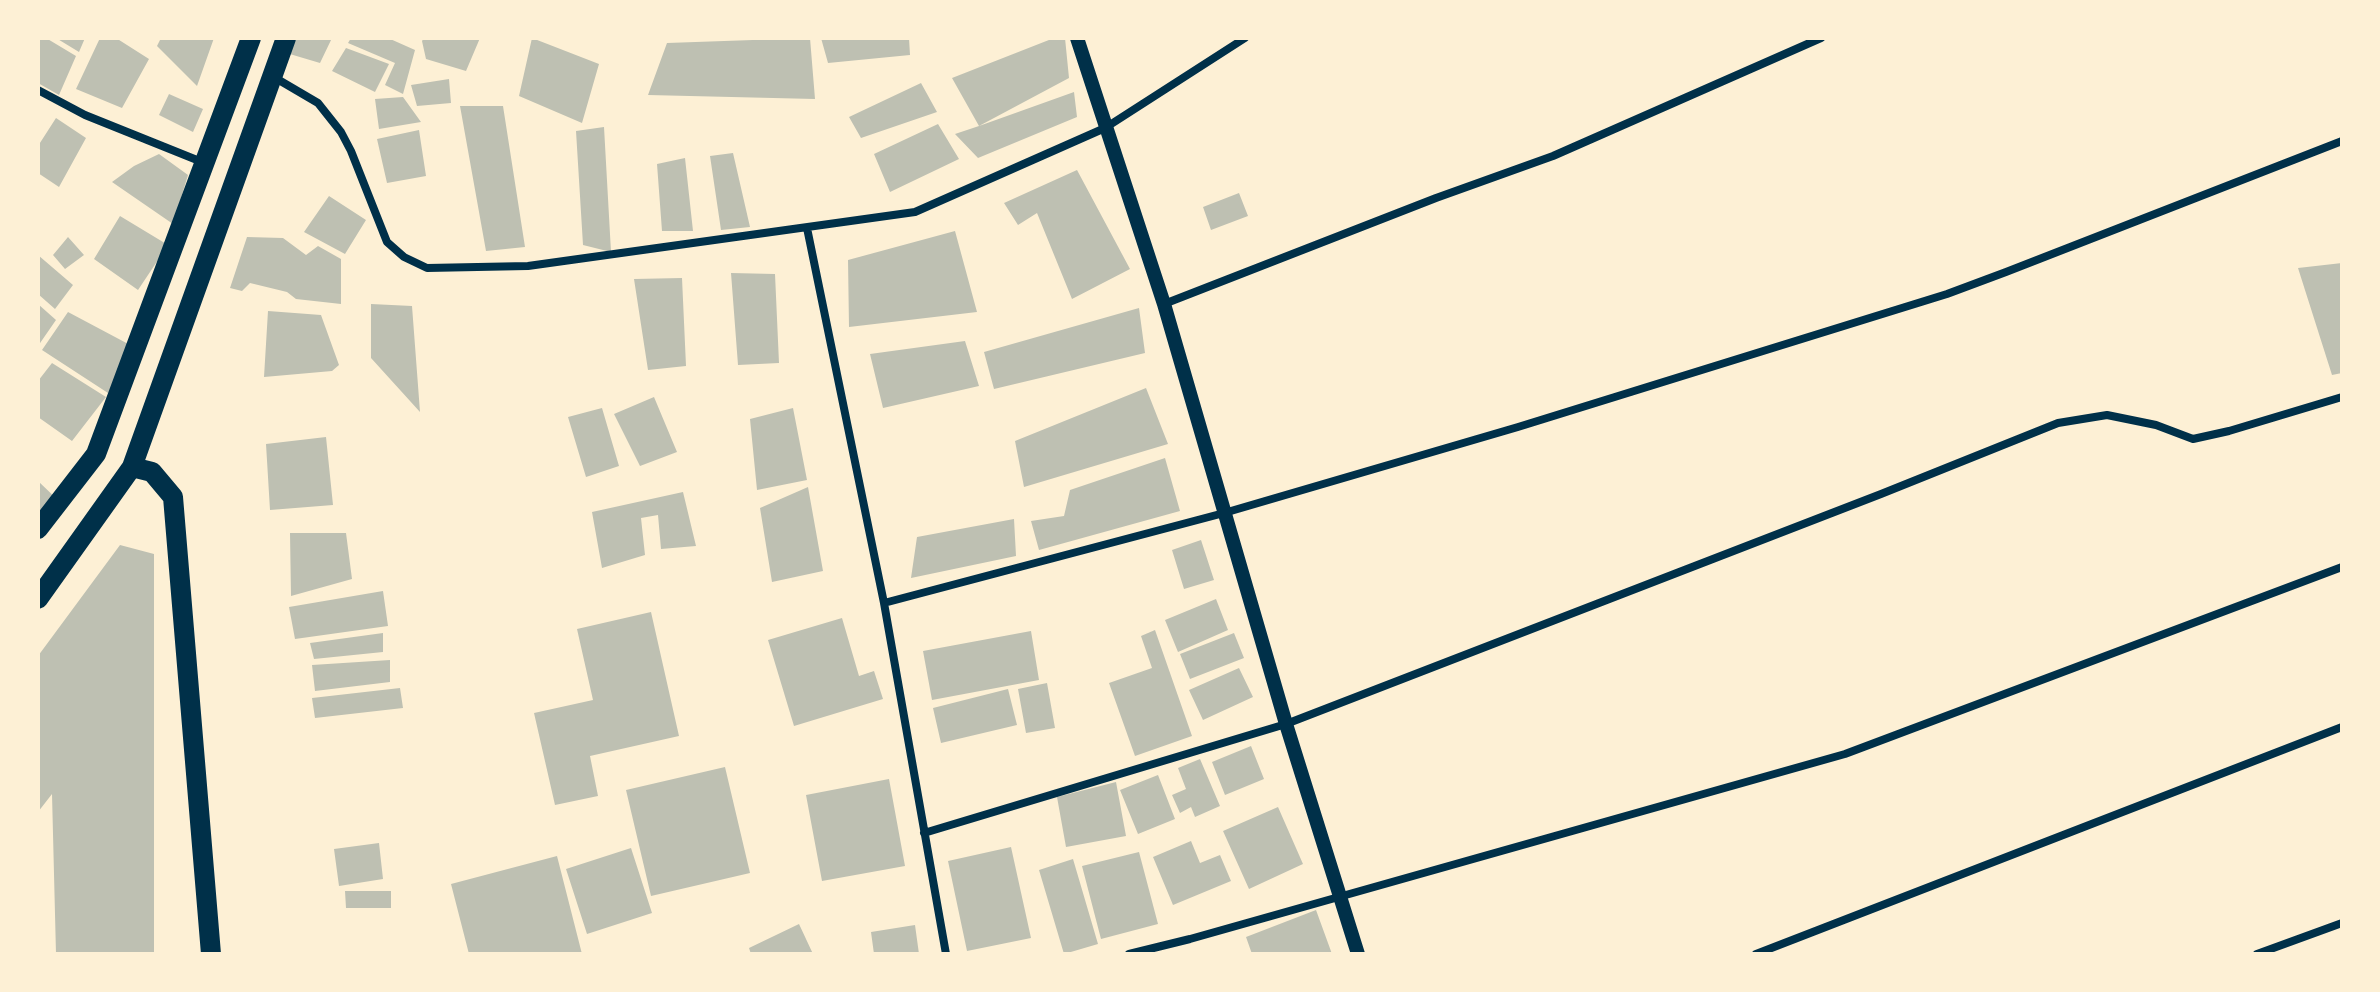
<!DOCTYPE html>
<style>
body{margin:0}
#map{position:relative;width:2380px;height:992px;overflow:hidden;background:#fdf0d5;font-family:"Fira Sans",sans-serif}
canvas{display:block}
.frame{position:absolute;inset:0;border:40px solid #fdf0d5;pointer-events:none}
</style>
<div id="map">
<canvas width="2380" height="992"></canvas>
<div class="frame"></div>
</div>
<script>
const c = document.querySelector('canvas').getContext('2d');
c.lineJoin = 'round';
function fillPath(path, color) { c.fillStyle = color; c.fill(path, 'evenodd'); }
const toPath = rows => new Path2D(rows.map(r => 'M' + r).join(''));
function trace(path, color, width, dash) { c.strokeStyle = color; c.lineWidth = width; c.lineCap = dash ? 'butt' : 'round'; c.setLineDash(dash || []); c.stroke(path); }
const building = toPath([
 [38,38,46,38,76,56,59,95,38,83],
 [56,38,85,38,79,52],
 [100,38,116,38,149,59,122,108,76,89],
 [161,38,214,38,197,86,157,46],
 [289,38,332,38,320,63,283,52],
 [351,38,388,38,415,50,403,94,385,85,395,63,348,43],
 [424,38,480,38,466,71,426,59,422,41],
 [532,38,599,64,582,123,519,96],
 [810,38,815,99,648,95,667,43],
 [821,38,909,38,910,55,828,63],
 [1054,38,1065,38,1069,78,979,126,1074,92,1077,117,978,158,955,134,979,126,952,78],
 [346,48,389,64,375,92,332,71],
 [449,79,451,103,417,106,411,85],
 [921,83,937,112,861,138,849,117],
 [169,94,203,109,193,132,159,115],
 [403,97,421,122,379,129,375,99],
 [460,106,503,106,525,247,486,251],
 [56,118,86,138,59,187,38,173,38,146],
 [938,124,959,159,890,192,874,154],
 [604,127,611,252,583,245,576,131],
 [419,130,426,176,387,183,377,139],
 [733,153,750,227,721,230,710,156],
 [159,154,188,175,173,224,112,182,134,166],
 [685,158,693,231,662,231,657,164],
 [1077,170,1130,269,1072,299,1037,213,1018,225,1004,203],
 [1239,193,1248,216,1211,230,1203,207],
 [329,196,366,220,345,254,304,232],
 [120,216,168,245,138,290,94,259],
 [955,231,977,312,849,327,848,260],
 [68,237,84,255,65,269,53,255],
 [247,237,283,238,306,255,318,246,341,259,341,304,296,299,287,292,250,283,242,291,230,288],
 [38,255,73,285,55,309,38,294],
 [2342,263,2342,373,2332,375,2298,268],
 [731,273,775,274,779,363,738,365],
 [682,278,686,366,648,370,634,279],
 [38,304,56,320,38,346],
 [371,304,412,306,420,412,371,358],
 [1139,308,1145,353,994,389,984,352],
 [268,311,321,315,339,365,332,371,264,377],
 [68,312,132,346,108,393,42,350],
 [965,341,979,386,883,408,870,354],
 [52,363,106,397,72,441,38,417,38,381],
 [1146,388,1168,444,1024,487,1015,441],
 [654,397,677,452,640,466,614,414],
 [602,408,619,466,586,477,568,417],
 [793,408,807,480,757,490,750,419],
 [326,437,333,505,270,510,266,444],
 [1165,458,1180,511,1039,550,1031,521,1064,516,1070,490],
 [38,481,61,503,38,523],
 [808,487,823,571,772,582,760,508],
 [683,492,696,546,661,549,658,515,641,518,645,555,602,568,592,512],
 [1014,519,1016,556,911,578,917,537],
 [290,533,346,533,352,579,291,596],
 [1201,540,1214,580,1184,589,1172,550],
 [120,545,154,554,154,954,56,954,52,794,38,812,38,656],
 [383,591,388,626,295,639,289,607],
 [1216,599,1228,630,1178,652,1165,620],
 [651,612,679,736,590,756,598,796,555,805,534,713,593,700,577,629],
 [842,618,859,676,874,671,883,699,794,726,768,640],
 [1155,630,1192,736,1135,756,1109,683,1152,668,1141,636],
 [1031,631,1039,680,932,700,923,651],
 [383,633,383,652,314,659,310,643],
 [1234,633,1244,658,1190,679,1180,654],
 [390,660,390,682,315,691,312,665],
 [1239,668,1253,697,1203,720,1189,690],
 [1047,683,1055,728,1026,733,1018,689],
 [400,688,403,708,315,718,312,698],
 [1008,689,1017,725,941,743,933,708],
 [1251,746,1264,779,1225,795,1212,762],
 [1200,759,1220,806,1195,817,1191,807,1180,813,1172,795,1186,789,1178,768],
 [725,767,750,873,651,896,626,790],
 [1158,775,1175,819,1138,834,1120,790],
 [889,779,905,866,822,881,806,795],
 [1116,782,1126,836,1066,847,1057,797],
 [1278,807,1303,864,1249,889,1223,831],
 [1191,841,1200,863,1220,855,1231,881,1173,905,1153,857],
 [379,843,383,879,339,886,334,849],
 [1011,847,1031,938,967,951,948,861],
 [631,848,652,913,587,934,566,869],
 [1139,852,1158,924,1101,939,1082,866],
 [557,856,582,954,469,954,451,884],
 [1073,859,1098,944,1064,954,1039,870],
 [345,891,391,891,391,908,346,908],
 [1316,910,1332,954,1252,954,1246,937],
 [799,924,813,954,751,954,749,948],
 [915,925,919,954,874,954,871,932]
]);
const minor = toPath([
 [272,76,318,103,341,132,351,151,387,242,404,257,427,268,528,266,915,212,1105,128,1245,38],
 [38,90,85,115,202,162],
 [807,228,884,603,946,954],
 [1164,304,1436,198,1553,156,1821,38],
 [884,603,1224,513,1518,427,1947,294,2006,272,2342,141],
 [924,833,1286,724,1881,494,2058,423,2107,415,2156,425,2193,439,2229,431,2342,397],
 [1129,954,1190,939,1845,754,2342,567],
 [1756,954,2342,727],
 [2257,954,2342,923]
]);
const tertiary = toPath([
 [1077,38,1164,304,1286,724,1358,954]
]);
const primary = toPath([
 [132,467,152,472,173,497,211,954],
 [38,529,96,454,251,38],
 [38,599,132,467,286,38]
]);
fillPath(building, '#bec0b2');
trace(minor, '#003049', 8);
trace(tertiary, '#003049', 14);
trace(primary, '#003049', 20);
</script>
